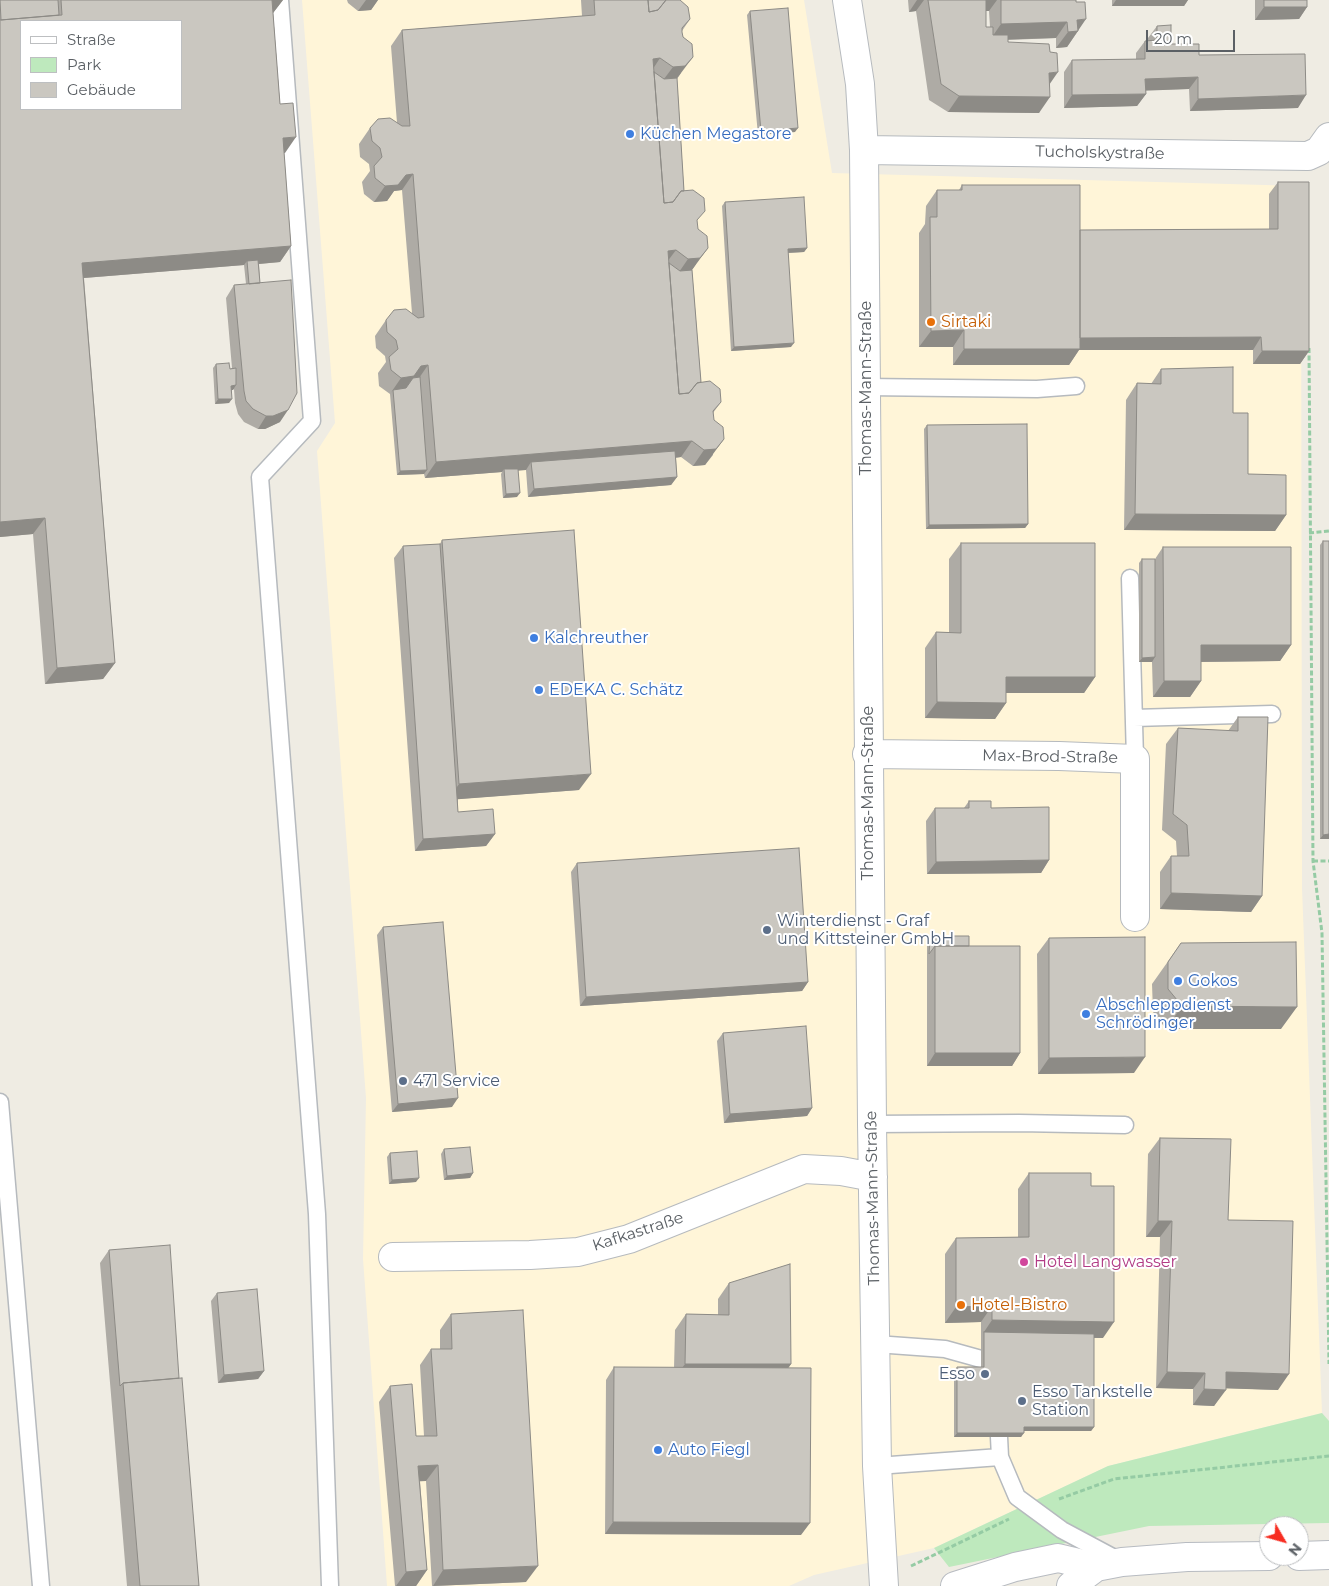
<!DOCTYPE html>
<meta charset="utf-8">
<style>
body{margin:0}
#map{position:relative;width:1329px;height:1586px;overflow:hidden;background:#efece3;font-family:Montserrat,sans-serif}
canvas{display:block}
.legend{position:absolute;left:20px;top:20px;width:162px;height:90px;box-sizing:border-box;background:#fff;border:1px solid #bdbfc1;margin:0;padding:6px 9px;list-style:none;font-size:15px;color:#5b6065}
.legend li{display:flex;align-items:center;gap:10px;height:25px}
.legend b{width:25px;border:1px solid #bdbfc1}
.north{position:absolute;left:1259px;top:1516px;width:50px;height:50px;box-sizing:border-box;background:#fff;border:1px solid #bdbfc1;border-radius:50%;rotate:128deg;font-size:14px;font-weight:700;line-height:20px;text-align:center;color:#5b6065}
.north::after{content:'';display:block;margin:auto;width:18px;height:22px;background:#f72d21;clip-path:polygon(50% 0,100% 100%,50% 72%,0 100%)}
.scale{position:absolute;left:1146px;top:30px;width:89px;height:22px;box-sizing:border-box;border:2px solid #5b6065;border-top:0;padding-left:6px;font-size:15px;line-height:18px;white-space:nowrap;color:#5b6065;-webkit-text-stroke:4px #fff;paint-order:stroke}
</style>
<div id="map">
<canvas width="1329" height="1586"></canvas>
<ul class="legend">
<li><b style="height:6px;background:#fff"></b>Straße</li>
<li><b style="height:14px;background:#bee9bd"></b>Park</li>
<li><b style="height:14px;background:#cac7c0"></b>Gebäude</li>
</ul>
<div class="north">N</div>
<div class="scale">20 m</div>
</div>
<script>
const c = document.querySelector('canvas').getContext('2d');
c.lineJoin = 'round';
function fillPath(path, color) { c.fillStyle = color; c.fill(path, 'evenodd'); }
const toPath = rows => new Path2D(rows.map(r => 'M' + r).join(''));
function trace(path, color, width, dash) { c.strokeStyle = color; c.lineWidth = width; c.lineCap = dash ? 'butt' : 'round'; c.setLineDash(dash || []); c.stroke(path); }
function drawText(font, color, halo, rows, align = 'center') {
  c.font = font + ' Montserrat,sans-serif'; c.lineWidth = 4; c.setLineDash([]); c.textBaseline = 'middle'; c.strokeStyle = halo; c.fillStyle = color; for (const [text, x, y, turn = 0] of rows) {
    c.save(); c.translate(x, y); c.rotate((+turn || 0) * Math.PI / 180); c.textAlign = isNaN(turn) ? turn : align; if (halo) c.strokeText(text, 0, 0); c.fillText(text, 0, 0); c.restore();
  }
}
const commercial = toPath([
 [302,0,804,0,832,173,1301,186,1302,888,1322,1413,1108,1466,934,1548,814,1575,789,1586,387,1586,363,1259,366,1098,317,451,335,423]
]);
const green = toPath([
 [1322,1413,1329,1421,1329,1523,1149,1526,949,1567,934,1548,1108,1466]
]);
const path = toPath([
 [1309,348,1313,861,1322,933,1329,1364],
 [1309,533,1329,531],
 [1313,861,1329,861],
 [1059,1499,1114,1479,1329,1456],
 [911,1566,1009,1519]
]);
const lane = toPath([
 [280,0,312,421,260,477,317,1214,330,1586],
 [865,387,1037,389,1076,386],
 [1130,578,1135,759],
 [1134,718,1272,714],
 [0,1102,41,1586],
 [872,1124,1019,1123,1125,1125],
 [876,1344,945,1349,981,1359],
 [999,1437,1000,1457,1017,1497,1062,1530,1120,1561],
 [877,1466,1000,1457]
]);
const street = toPath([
 [847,0,860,84,864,150,872,1124,877,1466,884,1586],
 [864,150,1308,156,1319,151,1329,137],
 [867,754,1059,756,1135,759,1135,917],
 [393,1257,530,1255,578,1252,629,1239,804,1169,841,1171,873,1177]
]);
const secondary = toPath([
 [1299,1556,1329,1555],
 [955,1586,1015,1567,1058,1558,1096,1567,1122,1562,1187,1557,1269,1556],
 [1071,1586,1096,1567]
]);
const wall = toPath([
 [0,0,283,0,273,13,280,104,285,153,284,153,291,246,280,262,259,264,260,283,280,422,265,429,258,429,244,422,238,414,235,403,234,389,232,390,229,403,215,404,213,368,216,364,230,369,232,368,226,298,234,285,246,284,244,265,84,278,115,663,103,679,45,684,33,534,0,537],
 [347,0,378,0,371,10,358,11,348,3],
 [581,0,680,0,690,19,682,31,681,73,677,79,684,191,697,222,696,264,692,270,701,382,721,402,713,413,713,455,705,465,693,466,681,457,676,458,677,477,671,485,528,497,526,470,518,470,517,497,503,498,501,474,502,472,425,478,424,474,397,475,390,394,379,386,378,373,386,362,385,356,376,348,375,336,386,320,412,313,402,190,394,191,387,201,374,202,364,194,362,182,370,171,369,164,360,157,359,144,370,128,397,123,391,46,402,30,582,16],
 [908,0,1076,0,1078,31,1067,47,1056,48,1056,38,1008,40,1008,42,1050,85,1039,113,948,112,929,100,916,11,909,12],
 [986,11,989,11,990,27,986,27],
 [1112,0,1188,0,1184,6,1112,6],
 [1255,0,1307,0,1307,7,1299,19,1255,20],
 [750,11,795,132,758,135,747,15],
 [1157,26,1171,44,1199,55,1298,108,1190,111,1189,89,1146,90,1146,94,1137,106,1064,108,1064,72,1072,60,1136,59,1136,53,1145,41,1148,41,1148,38],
 [1278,182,1309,351,1300,364,1253,364,1253,350,1079,350,1069,365,953,365,953,347,919,347,919,233,925,224,926,206,937,190,959,190,962,185,1080,230,1269,229,1269,194],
 [725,202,807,248,804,252,788,253,791,347,731,351,722,206],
 [1161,369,1233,413,1248,474,1286,515,1275,531,1124,530,1126,400,1137,383,1151,384],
 [927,425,1028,524,1025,528,926,529,924,429],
 [442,540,579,790,458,799,458,812,495,834,486,846,415,851,394,558,403,546,440,544],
 [1323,541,1329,541,1329,839,1320,839,1320,545],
 [961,543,1095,677,1084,693,1006,693,1006,703,995,719,925,718,925,648,936,632,949,632,949,559],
 [1163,547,1291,645,1280,661,1201,662,1201,681,1190,697,1153,697,1152,662,1139,662,1139,563,1142,559,1155,559],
 [1238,717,1262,896,1251,912,1160,909,1160,872,1171,856,1177,856,1176,841,1162,830,1166,744,1178,728,1228,731],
 [969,801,991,808,1049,860,1041,873,927,874,926,821,935,808,964,808],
 [577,863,808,982,802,991,580,1006,571,872],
 [383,927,452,1107,392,1112,377,935],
 [930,936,969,946,1020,1053,1012,1066,927,1066,927,940],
 [1049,938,1134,1073,1038,1074,1037,954],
 [1181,943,1281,1029,1166,1029,1153,1012,1152,984],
 [723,1033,812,1108,807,1116,724,1123,717,1041],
 [1160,1138,1228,1220,1278,1390,1226,1388,1214,1406,1193,1405,1193,1389,1156,1388,1160,1237,1146,1237,1148,1154],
 [444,1149,473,1173,470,1178,444,1180,441,1154],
 [390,1153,416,1182,389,1184,387,1157],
 [1029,1173,1091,1186,1103,1338,1094,1338,1094,1427,1091,1431,1024,1431,1021,1437,954,1437,954,1371,957,1367,981,1367,981,1322,945,1323,945,1254,956,1238,1018,1237,1018,1189],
 [109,1250,179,1378,199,1586,127,1586,100,1263],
 [729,1283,791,1364,788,1368,801,1535,605,1534,606,1380,614,1367,674,1368,675,1330,686,1314,718,1315,718,1299],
 [217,1293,264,1371,258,1379,218,1383,211,1301],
 [451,1314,526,1582,432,1586,426,1481,420,1481,427,1570,416,1586,395,1586,379,1402,390,1386,416,1436,424,1436,420,1365,431,1349,440,1349,440,1330]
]);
const shadedWall = toPath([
 [270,0,283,0,273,13,260,14],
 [366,0,378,0,371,10,358,11],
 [917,0,924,0,916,11,909,12],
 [982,0,997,0,989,11,974,11],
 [1116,0,1188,0,1184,6,1112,6],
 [1264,7,1307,7,1299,19,1255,20],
 [1086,19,1067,47,1056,48,1077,20],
 [1067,22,1056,38,990,40,1001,24],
 [693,57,681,73,674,82,661,83,673,67],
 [660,58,649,75,653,59],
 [1058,72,1047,88,1049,73],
 [1198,77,1189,89,1137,91,1145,79],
 [1146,94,1137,106,1064,108,1072,95],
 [1306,95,1298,108,1190,111,1198,99],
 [959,96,1050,97,1039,113,948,112],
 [798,128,795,132,758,135,761,131],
 [296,137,285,153,272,154,283,138],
 [413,174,402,190,394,191,387,201,374,202,385,186,406,175],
 [291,246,280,262,247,265,247,261,244,265,71,279,82,263],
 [708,248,689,274,677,275,688,259],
 [807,248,804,252,785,253,788,249],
 [676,250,664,266,668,251],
 [964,330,953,347,919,347,931,331],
 [1261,337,1253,350,1079,350,1069,365,953,365,964,349,1078,338],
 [794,343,791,347,731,351,734,347],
 [1262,351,1309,351,1300,364,1253,364],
 [428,365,417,381,403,392,393,390,390,394,401,378,421,366],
 [236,385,233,390,228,390,231,386],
 [218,399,232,399,229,403,215,404],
 [288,410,280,422,265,429,258,429,266,416],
 [724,439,705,465,693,466,704,450],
 [692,441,681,457,532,469,531,462,526,470,504,472,504,469,502,472,425,478,436,462],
 [427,470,424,474,397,475,400,471],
 [677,477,671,485,528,497,534,489],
 [520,493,517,497,503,498,506,494],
 [1135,514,1286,515,1275,531,1124,530],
 [45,518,33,534,0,537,0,522],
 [1028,524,1025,528,926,529,929,525],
 [1201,645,1291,645,1280,661,1190,662],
 [1155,657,1152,662,1139,662,1142,658],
 [115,663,103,679,45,684,57,668],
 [1006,677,1095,677,1084,693,995,693],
 [1164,681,1201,681,1190,697,1153,697],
 [937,702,1006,703,995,719,925,718],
 [591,774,579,790,448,800,459,784],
 [495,834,486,846,415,851,423,839],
 [1329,834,1329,839,1320,839,1323,835],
 [1049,860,1041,873,927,874,936,862],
 [1171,893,1262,896,1251,912,1160,909],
 [808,982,802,991,580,1006,586,997],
 [1182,1006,1297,1007,1281,1029,1166,1029],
 [935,1053,1020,1053,1012,1066,927,1066],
 [1145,1057,1134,1073,1038,1074,1049,1058],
 [458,1098,452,1107,392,1112,398,1104],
 [812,1108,807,1116,724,1123,730,1114],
 [473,1173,470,1178,444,1180,447,1176],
 [419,1178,416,1182,389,1184,392,1180],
 [1158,1221,1172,1221,1160,1237,1146,1237],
 [992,1306,981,1322,945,1323,956,1307],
 [992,1320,1114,1322,1103,1338,984,1336,984,1332],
 [685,1364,791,1364,780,1380,673,1380],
 [264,1371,258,1379,218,1383,224,1375],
 [1167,1372,1205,1373,1193,1389,1156,1388],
 [1226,1372,1289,1374,1278,1390,1214,1388],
 [1204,1389,1226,1390,1214,1406,1193,1405],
 [1024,1427,1094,1427,1091,1431,1021,1431],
 [957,1433,1024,1433,1021,1437,954,1437],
 [438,1465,426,1481,407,1482,418,1466],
 [613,1522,810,1523,801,1535,605,1534],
 [538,1566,526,1582,433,1586,443,1570],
 [427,1570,416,1586,396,1586,406,1572]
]);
const building = toPath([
 [0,0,58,0,59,15,1,20,0,0],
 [61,0,272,0,280,104,293,103,296,137,283,138,291,246,82,263,115,663,57,668,45,518,0,522,0,20,62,15,61,0],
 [21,21,181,21,181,109,21,109,21,21],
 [594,0,648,0,649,12,658,10,666,0,680,0,688,7,690,19,682,28,682,32,683,37,692,44,693,57,685,66,673,67,660,58,653,59,664,203,673,202,681,191,693,190,704,198,705,211,697,220,698,229,707,236,708,248,700,258,688,259,676,250,668,251,679,394,689,393,697,383,710,381,720,389,721,402,713,411,714,420,723,427,724,439,716,449,704,450,692,441,436,462,428,365,421,366,414,376,401,378,391,370,389,357,398,349,396,340,387,332,386,320,394,310,406,309,418,318,424,317,413,174,406,175,398,185,385,186,375,178,374,166,382,157,380,148,372,141,370,128,378,119,390,118,402,126,410,126,402,30,595,15,594,0],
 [648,0,666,0,658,10,649,12,648,0],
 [928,0,986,0,986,27,993,27,993,35,1008,35,1008,42,1049,44,1050,52,1057,53,1058,72,1049,73,1050,97,959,96,941,84,928,0],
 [1001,0,1076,0,1076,2,1085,2,1086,19,1077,20,1078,31,1068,32,1067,22,1001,24,1001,0],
 [1264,0,1307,0,1307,7,1264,7,1264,0],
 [788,8,798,128,761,131,750,11,788,8],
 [1171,25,1171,44,1199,44,1199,55,1305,54,1306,95,1198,99,1198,77,1145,79,1146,94,1072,95,1072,60,1145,59,1145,41,1157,40,1157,26,1171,25],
 [654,72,664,79,677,78,684,191,681,191,673,202,664,203,654,72],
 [1278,182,1309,182,1309,351,1262,351,1261,337,1080,338,1080,230,1278,229,1278,182],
 [962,185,1080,185,1080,349,964,349,964,330,931,331,930,217,937,217,937,190,962,190,962,185],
 [804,197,807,248,788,249,794,343,734,347,725,202,804,197],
 [258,260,260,283,249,284,247,261,258,260],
 [669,263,680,271,692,270,701,382,697,383,689,393,679,394,669,263],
 [291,280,297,393,288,410,273,416,266,416,253,409,246,401,244,391,234,285,291,280],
 [229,363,230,369,236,368,236,385,231,386,232,399,218,399,216,364,229,363],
 [1233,367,1233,413,1248,413,1248,474,1286,475,1286,515,1135,514,1137,383,1161,384,1161,369,1233,367],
 [420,377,427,470,400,471,393,390,406,388,413,378,420,377],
 [1027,424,1028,524,929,525,927,425,1027,424],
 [675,451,677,477,534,489,531,462,675,451],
 [504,469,518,469,520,493,506,494,504,469],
 [574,530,591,774,459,784,442,540,574,530],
 [1323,541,1329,541,1329,834,1323,835,1323,541],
 [961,543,1095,543,1095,677,1006,677,1006,703,937,702,936,632,961,633,961,543],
 [440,544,458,812,493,809,495,834,423,839,403,546,440,544],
 [1163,547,1291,547,1291,645,1201,645,1201,681,1164,681,1163,547],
 [1142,559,1155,559,1155,657,1142,658,1142,559],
 [1238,717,1268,717,1262,896,1171,893,1171,856,1189,856,1187,825,1173,814,1178,728,1238,731,1238,717],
 [969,801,991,801,991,808,1049,807,1049,860,936,862,935,808,969,808,969,801],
 [799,848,808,982,586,997,577,863,799,848],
 [443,922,458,1098,398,1104,383,927,443,922],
 [930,936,969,936,969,946,935,946,929,954,930,936],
 [1145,937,1145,1057,1049,1058,1049,938,1145,937],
 [1296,942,1297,1007,1182,1006,1168,989,1168,962,1181,943,1296,942],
 [935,946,1020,946,1020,1053,935,1053,935,946],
 [806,1026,812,1108,730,1114,723,1033,806,1026],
 [1160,1138,1231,1139,1228,1220,1293,1221,1289,1374,1226,1372,1226,1390,1204,1389,1205,1373,1167,1372,1172,1221,1158,1221,1160,1138],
 [470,1147,473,1173,447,1176,444,1149,470,1147],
 [417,1151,419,1178,392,1180,390,1153,417,1151],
 [1029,1173,1091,1173,1091,1186,1114,1186,1114,1322,992,1320,992,1306,956,1307,956,1238,1029,1237,1029,1173],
 [170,1245,179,1378,123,1383,120,1386,109,1250,170,1245],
 [790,1264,791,1364,685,1364,686,1314,729,1315,729,1283,790,1264],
 [257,1289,264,1371,224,1375,217,1293,257,1289],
 [523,1310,538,1566,443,1570,438,1465,418,1466,427,1570,406,1572,390,1386,412,1384,416,1436,437,1436,431,1349,452,1349,451,1314,523,1310],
 [984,1332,1094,1334,1094,1427,1024,1427,1024,1433,957,1433,957,1367,984,1367,984,1332],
 [614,1367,811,1368,810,1523,613,1522,614,1367],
 [182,1378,199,1586,140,1586,123,1383,182,1378]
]);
const markers = [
 [630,134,5,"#3f7fe0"],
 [931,322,5,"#e8710a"],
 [534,638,5,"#3f7fe0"],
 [539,690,5,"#3f7fe0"],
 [767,930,5,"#5c6f8a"],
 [1178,981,5,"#3f7fe0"],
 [1086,1014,5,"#3f7fe0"],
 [403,1081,5,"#5c6f8a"],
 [1024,1262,5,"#d1479c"],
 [961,1305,5,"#e8710a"],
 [985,1374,5,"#5c6f8a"],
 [1022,1401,5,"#5c6f8a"],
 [658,1450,5,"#3f7fe0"]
];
const shopNames = [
 ["Küchen Megastore",640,134],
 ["Kalchreuther",544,638],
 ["EDEKA C. Schätz",549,690],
 ["Gokos",1188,981],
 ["Abschleppdienst",1096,1005],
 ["Schrödinger",1096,1023],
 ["Auto Fiegl",668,1450]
];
const streetNames = [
 ["Tucholskystraße",1100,153,1],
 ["Thomas-Mann-Straße",866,388,-90],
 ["Max-Brod-Straße",1050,757,1],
 ["Thomas-Mann-Straße",868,793,-90],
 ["Thomas-Mann-Straße",873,1198,-91],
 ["Kafkastraße",638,1232,-18]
];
const foodNames = [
 ["Sirtaki",941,322],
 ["Hotel-Bistro",971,1305]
];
const serviceNames = [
 ["Winterdienst - Graf",777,921],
 ["und Kittsteiner GmbH",777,939],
 ["471 Service",413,1081],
 ["Esso",975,1374,"right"],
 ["Esso Tankstelle",1032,1392],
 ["Station",1032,1410]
];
const hotelNames = [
 ["Hotel Langwasser",1034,1262]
];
fillPath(commercial, '#fff5d8');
fillPath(green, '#bee9bd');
trace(lane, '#b6babe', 19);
trace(street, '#b6babe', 30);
trace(secondary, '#b7bbc1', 30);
trace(path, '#95cba4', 3, [5, 2.5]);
trace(lane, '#fff', 16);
trace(street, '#fff', 28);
trace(secondary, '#fff', 28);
fillPath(wall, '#aeaba5');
fillPath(shadedWall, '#8d8b86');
fillPath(building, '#cac7c0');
trace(building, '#8d8b86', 1);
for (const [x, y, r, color] of markers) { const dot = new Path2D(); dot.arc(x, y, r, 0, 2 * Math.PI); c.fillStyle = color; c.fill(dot); trace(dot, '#fff', 2); }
drawText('16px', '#366cbe', '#fff', shopNames, 'left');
drawText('16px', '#5b6065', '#fff', streetNames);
drawText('16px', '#c56008', '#fff', foodNames, 'left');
drawText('16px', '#4e5e75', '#fff', serviceNames, 'left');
drawText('16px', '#b23c85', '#fff', hotelNames, 'left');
</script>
